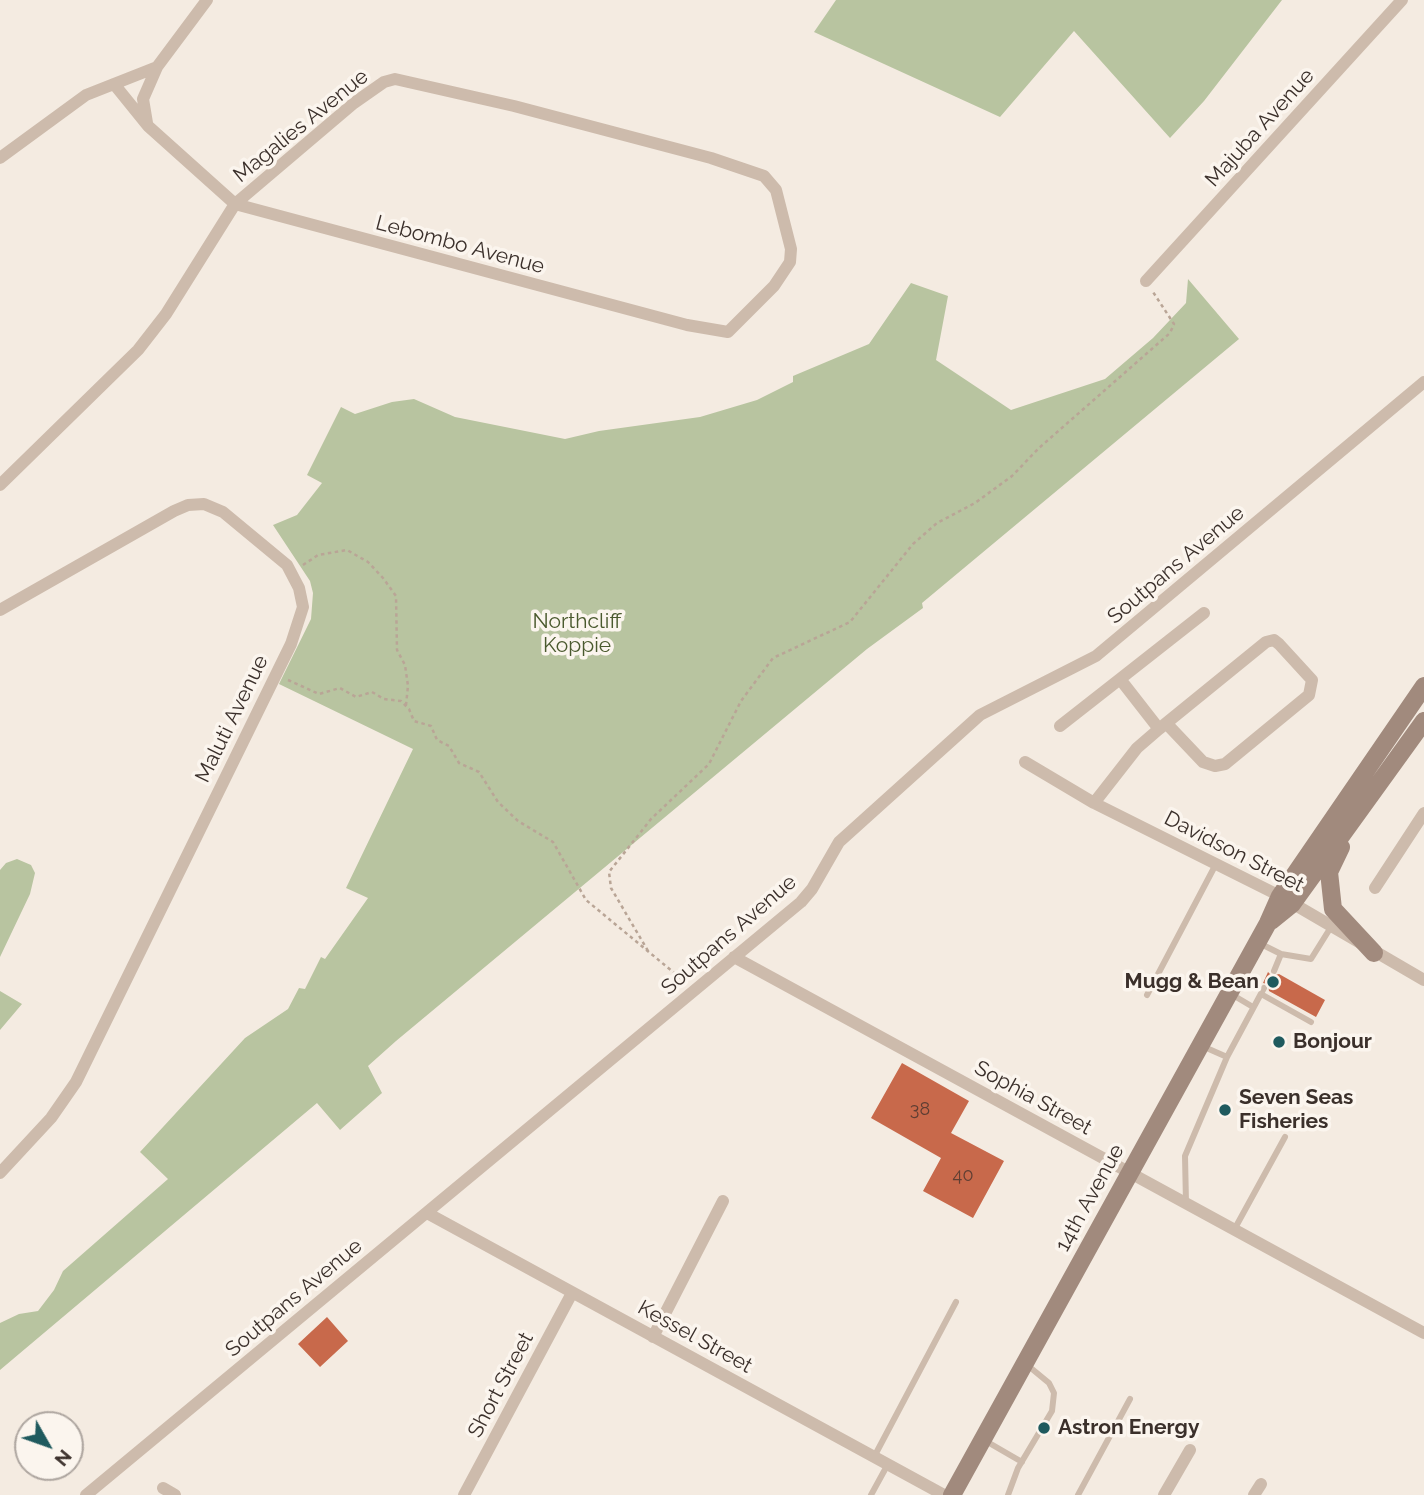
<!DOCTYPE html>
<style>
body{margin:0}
#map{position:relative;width:1424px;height:1495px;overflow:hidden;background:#f4ebe1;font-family:Raleway,sans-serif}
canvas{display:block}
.north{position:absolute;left:14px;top:1411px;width:70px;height:70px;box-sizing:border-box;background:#fbf5ee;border:2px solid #aea6a0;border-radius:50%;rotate:130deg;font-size:19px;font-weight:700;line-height:28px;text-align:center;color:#3b302b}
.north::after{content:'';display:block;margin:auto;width:24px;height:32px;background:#1f5a5e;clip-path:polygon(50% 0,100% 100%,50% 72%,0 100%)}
</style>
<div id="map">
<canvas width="1424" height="1495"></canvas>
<div class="north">N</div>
</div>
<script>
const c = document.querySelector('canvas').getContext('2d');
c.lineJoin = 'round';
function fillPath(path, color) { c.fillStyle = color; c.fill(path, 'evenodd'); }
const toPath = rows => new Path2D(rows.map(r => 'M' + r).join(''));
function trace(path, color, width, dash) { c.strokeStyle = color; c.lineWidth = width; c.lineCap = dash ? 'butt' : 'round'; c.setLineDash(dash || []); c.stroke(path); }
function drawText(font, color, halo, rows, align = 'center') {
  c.font = font + ' Raleway,sans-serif'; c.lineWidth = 7; c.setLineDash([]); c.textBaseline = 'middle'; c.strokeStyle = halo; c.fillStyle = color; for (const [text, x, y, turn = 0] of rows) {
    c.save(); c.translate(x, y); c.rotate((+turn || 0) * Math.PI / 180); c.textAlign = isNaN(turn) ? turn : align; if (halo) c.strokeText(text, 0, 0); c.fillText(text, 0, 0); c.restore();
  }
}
const green = toPath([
 [836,0,1282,0,1204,101,1170,138,1074,31,1000,117,814,32],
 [1188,279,1239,339,958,573,922,603,923,608,867,649,396,1041,368,1066,382,1093,340,1130,317,1103,0,1370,0,1323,19,1314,38,1311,54,1290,63,1271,168,1179,140,1152,245,1038,288,1009,299,988,305,989,321,957,325,959,368,898,346,888,413,749,279,684,311,619,313,593,310,581,273,525,297,515,322,483,307,475,341,407,355,414,392,402,414,399,455,417,565,439,599,431,700,417,757,400,793,382,793,376,869,344,911,283,948,296,936,360,1011,410,1105,379,1153,338,1186,303],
 [17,859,31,865,35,873,30,894,0,957,0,870,6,863],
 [0,991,22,1004,0,1030]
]);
const building = toPath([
 [1268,972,1272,976,1279,974,1325,1000,1316,1017,1269,991,1268,984,1263,983],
 [902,1063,969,1101,951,1133,1004,1161,973,1218,923,1191,941,1158,871,1118],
 [327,1317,348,1341,320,1367,298,1344]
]);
const path = toPath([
 [303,565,318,555,347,550,368,562,383,578,396,596,397,650,405,665,408,686,406,705],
 [288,680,319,694,340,688,356,697,372,692,384,699,401,701,409,709,414,721,431,726,437,740,449,746,459,763,479,772,498,802,518,821,553,842,586,900,684,981],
 [648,951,611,888,609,872,651,819,709,764,741,701,773,658,850,622,913,544,937,523,975,503,1012,476,1039,448,1170,333,1174,324,1153,292]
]);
const service = toPath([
 [1259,943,1281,954,1311,959,1331,927],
 [1274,971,1281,954],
 [1231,994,1253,1007],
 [1261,994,1311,1022],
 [1147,995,1216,864],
 [1202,1046,1227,1057,1264,988],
 [1186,1203,1185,1156,1227,1057],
 [1234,1230,1285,1137],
 [984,1440,1022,1462],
 [874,1457,956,1302],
 [871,1495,888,1464],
 [1008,1495,1018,1468,1052,1411,1054,1393,1049,1383,1026,1364],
 [1078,1495,1130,1399]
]);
const minor = toPath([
 [147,123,143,99,157,67],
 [0,158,86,95,157,67,207,0],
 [1146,281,1402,0],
 [0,485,138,350,166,314,235,204,354,103,384,82,395,79,514,106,711,158,764,176,776,190,791,249,790,262,774,286,728,332,687,325,235,204,148,126,114,84],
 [0,610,174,511,188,505,204,504,223,512,287,565,299,588,303,607,291,644,76,1082,51,1118,0,1173],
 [1060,726,1120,679],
 [1159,729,1120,679,1204,613],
 [1025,762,1094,803,1280,896,1424,980],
 [1094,803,1137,748,1159,729,1266,642,1274,640,1279,644,1312,680,1309,695,1225,764,1215,766,1203,762,1166,723],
 [1375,888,1424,813],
 [734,957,1424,1333],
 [427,1213,944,1495],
 [653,1337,723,1201],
 [163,1488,175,1495],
 [86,1495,801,902,812,889,839,842,980,715,1096,656,1424,382],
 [464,1495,572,1293],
 [1164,1495,1190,1450],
 [1254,1495,1261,1484]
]);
const secondary = toPath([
 [1341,847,1329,872,1333,909,1374,953],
 [1271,921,1292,904,1424,721],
 [952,1495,1268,923,1280,896,1424,686]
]);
const markers = [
 [1273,982,7,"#1f5a5e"],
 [1279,1042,7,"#1f5a5e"],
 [1225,1110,7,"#1f5a5e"],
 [1044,1428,7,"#1f5a5e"]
];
const numberNames = [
 ["38",920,1110],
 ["40",963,1176]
];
const streetNames = [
 ["Magalies Avenue",301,126,-39],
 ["Majuba Avenue",1260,128,-48],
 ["Lebombo Avenue",460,245,15],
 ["Soutpans Avenue",1176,565,-40],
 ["Maluti Avenue",232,719,-64],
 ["Davidson Street",1234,852,27],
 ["Soutpans Avenue",729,935,-41],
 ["Sophia Street",1033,1098,29],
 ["14th Avenue",1090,1198,-61],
 ["Soutpans Avenue",294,1298,-40],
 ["Kessel Street",695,1337,29],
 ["Short Street",501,1385,-62]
];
const parkNames = [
 ["Northcliff",577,622],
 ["Koppie",577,646]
];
const poiNames = [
 ["Mugg & Bean",1259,982,"right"],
 ["Bonjour",1293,1042],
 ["Seven Seas",1239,1098],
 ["Fisheries",1239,1122],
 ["Astron Energy",1058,1428]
];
fillPath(green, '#b8c4a0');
fillPath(building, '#c8694b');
trace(path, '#b9a596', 2.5, [3.5, 3.5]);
trace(service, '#cdbbac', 6);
trace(minor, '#cdbbac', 12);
trace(secondary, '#a18a7d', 18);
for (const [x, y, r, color] of markers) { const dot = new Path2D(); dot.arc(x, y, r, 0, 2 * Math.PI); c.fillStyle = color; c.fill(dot); trace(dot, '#fbf5ee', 2.5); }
drawText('18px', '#5e3e33', null, numberNames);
drawText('21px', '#3b302b', '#fbf5ee', streetNames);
drawText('21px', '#4a5a2e', '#fbf5ee', parkNames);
drawText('bold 21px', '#3b302b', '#fbf5ee', poiNames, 'left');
</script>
